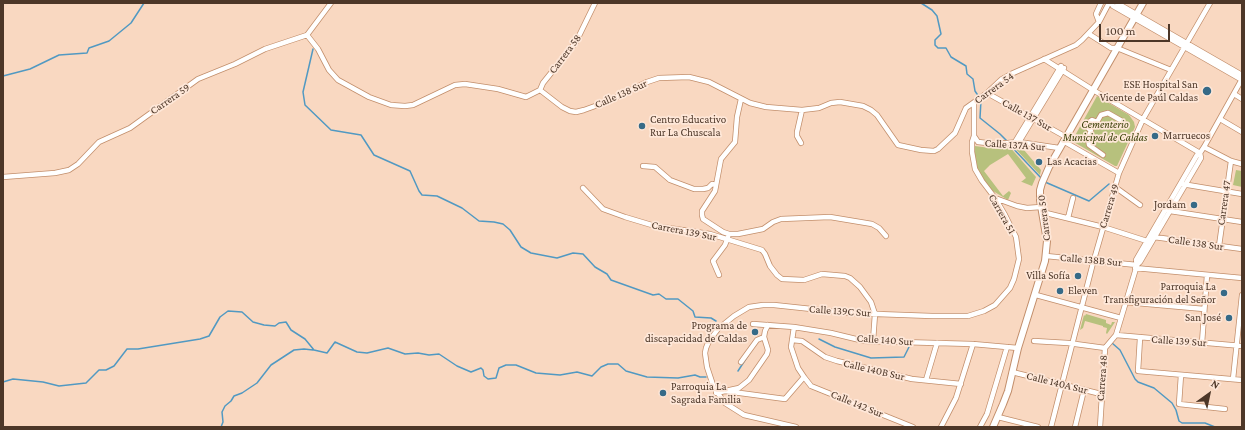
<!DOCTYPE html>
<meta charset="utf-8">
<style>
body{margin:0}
#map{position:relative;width:1245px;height:430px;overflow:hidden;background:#f9d8c1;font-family:"Crimson Pro",serif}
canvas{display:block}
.frame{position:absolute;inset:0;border:4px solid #4d3728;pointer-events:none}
.north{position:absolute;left:1189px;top:374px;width:40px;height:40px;-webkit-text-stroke:3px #fee7d8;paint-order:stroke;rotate:33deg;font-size:11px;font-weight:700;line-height:16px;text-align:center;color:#4d3728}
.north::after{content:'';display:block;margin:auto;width:14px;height:18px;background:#4d3728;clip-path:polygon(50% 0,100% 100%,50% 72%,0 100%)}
.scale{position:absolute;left:1099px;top:24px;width:71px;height:18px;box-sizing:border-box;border:2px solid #4d3728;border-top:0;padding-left:5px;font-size:12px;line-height:14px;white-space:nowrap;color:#4d3728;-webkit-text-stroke:3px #fee7d8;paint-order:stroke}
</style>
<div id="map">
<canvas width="1245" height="430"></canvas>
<div class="frame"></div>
<div class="north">N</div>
<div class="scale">100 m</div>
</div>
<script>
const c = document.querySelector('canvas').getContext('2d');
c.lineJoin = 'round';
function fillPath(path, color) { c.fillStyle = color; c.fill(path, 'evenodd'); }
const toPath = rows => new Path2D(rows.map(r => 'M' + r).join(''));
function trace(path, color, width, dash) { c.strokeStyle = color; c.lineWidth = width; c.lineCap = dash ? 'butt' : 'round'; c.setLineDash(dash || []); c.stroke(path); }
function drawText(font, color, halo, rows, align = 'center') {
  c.font = font + ' "Crimson Pro",serif'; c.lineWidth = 3.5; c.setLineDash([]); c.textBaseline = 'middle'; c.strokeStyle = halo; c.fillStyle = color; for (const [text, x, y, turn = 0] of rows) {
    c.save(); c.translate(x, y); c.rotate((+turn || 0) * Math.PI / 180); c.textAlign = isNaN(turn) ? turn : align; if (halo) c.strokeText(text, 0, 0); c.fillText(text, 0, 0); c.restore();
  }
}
const green = toPath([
 [1097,96,1129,115,1134,122,1135,127,1117,166,1115,166,1072,141],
 [997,145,1008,145,1036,177,1032,186,1022,182,1021,182,1026,178,1008,154,990,165,984,171,1003,196,1009,191,1011,193,1008,200,993,191,988,187,976,167,974,148,975,146,990,148],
 [1012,145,1025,146,1024,150,1041,170,1040,175],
 [1236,170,1242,171,1242,187,1233,185],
 [1086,314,1106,320,1106,323,1111,325,1112,322,1115,322,1107,334,1106,333,1107,328,1103,327,1103,326,1085,321,1083,328,1080,330,1084,315,1085,316]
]);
const stream = toPath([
 [921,3,932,10,937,16,941,34,935,40,935,45,938,48,946,48,951,57,966,66,967,74,973,79,975,91,981,100,980,118,1000,134,1007,141],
 [313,49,303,92,305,105,331,130,361,135,374,155,410,171,419,191,422,195,437,196,462,208,479,221,494,222,503,224,510,230,521,247,531,253,557,258,573,253,583,254,595,267,607,274,611,280,653,295,659,294,666,299,678,299,693,311,695,317,711,318,716,321],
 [3,76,30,69,59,55,87,53,89,48,109,41,131,23,144,3],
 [1009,144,1042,179],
 [1045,182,1089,201,1109,184],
 [819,339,835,347,871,358,904,357,909,347],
 [1112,343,1120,350,1135,379,1138,382,1154,388,1172,403,1176,410,1179,421,1182,423,1205,423,1215,427],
 [738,371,749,354],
 [3,382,13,379,43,382,59,386,86,383,99,370,106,370,114,366,127,349,138,349,200,339,209,336,220,317,228,311,242,312,253,322,264,325,275,326,279,323,286,322,291,330,305,339,314,350,327,353,335,342,357,352,367,353,388,348,405,354,418,353,429,355,439,354,457,366,471,372,481,368,483,370,484,376,488,379,496,378,499,368,506,365,516,365,536,373,560,375,577,372,592,376,601,367,608,364,618,364,626,371,647,377,678,378,695,375,700,377,706,377],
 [221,427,223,422,222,412,225,406,231,401,234,396,242,393,257,383,271,365,294,350,304,349,313,350]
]);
const minor = toPath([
 [1111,3,1113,6,1242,80],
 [1117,3,1242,75],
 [1099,22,1096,14,1101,3],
 [1089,34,1111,48,1117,48,1171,70],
 [307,35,318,49,329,70,338,80,369,97,391,105,405,106,413,105,455,85,465,84,498,89,526,97,540,90,543,83,576,42,595,3],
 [1044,59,1093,90,1200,153],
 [540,90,562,107,570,111,576,112,584,110,609,101,647,82,659,78,689,77,709,82,750,103,766,107,802,110,819,108,831,103,840,102,863,106,871,110,877,115,898,145,921,150,934,151,938,149,955,133,966,108,987,93,1002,79,1011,74,1076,45,1082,40,1099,22,1109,3],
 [987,93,1066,137],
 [1234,94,1242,99],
 [741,99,737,117,735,142,721,159,715,191,702,211,702,215,703,219,723,232,729,234,738,234,763,229,773,222,781,219,830,217,872,224,879,228,886,236],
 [1220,119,1242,132],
 [1088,123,1092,120,1097,122,1101,115,1108,113,1122,121],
 [1088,123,1088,128,1091,131,1088,138,1089,145,1103,155],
 [974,136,978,142,996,144,1019,142,1059,148],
 [1063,141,1119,173],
 [1015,142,1061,66],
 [1019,142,1064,68],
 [801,143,797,136,797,132,802,110],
 [1204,147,1231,161,1242,164],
 [643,166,655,167,670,180,694,189,703,189,708,188,712,184,716,185],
 [3,177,55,173,69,170,78,164,99,142,130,128,198,79,235,64,265,49,307,35,331,3],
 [1182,184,1242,194],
 [1115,187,1140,205],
 [583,188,603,209,625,217,655,226,710,234,762,250,765,254,770,266,777,275,782,279,804,280,822,274,845,276,850,278,860,287,871,302,875,314,873,341],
 [995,198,1017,206,1027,208,1041,207],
 [1168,210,1170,211,1242,222],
 [1042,212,1103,227,1150,242],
 [1068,218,1073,198],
 [1154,237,1242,249],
 [1219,246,1231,161],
 [1046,256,1137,265],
 [1137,265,1140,262,1201,158,1200,153],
 [1135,268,1242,278],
 [719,275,713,261,725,245,728,237],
 [1036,295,1121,318],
 [1125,302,1204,309],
 [753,324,794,327,831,333,864,341,973,344,1018,348],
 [1116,335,1242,346],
 [1140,338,1138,371,1242,380],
 [792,340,802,341,825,357,837,361,912,379,961,384],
 [1034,341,1068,343,1105,348],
 [1202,343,1207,275],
 [741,362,757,340,764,337],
 [1012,372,1101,394],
 [1181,375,1179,404,1225,409],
 [804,377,811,386,913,427],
 [1233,379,1242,295],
 [926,380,937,343],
 [725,391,785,399,804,377,798,368,791,347,794,327],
 [716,393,739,388,749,380,767,354,768,350,764,337,765,331,768,325],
 [998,417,1038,427],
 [796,427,744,415,725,403,714,388,707,367,705,353,706,348,709,341,718,329,734,316,749,307,763,305,774,305,849,313,932,316,968,316,984,311,995,305,1010,288,1014,279,1019,259,1016,237,1005,215,995,198,982,181,975,169,972,152,972,142,974,136,974,103],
 [941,427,956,398,973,344],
 [980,427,987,414,1007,347],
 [1051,427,1093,263,1119,173,1143,119,1210,3],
 [1075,427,1084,390],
 [1100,427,1105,348,1116,335,1137,265,1136,260,1197,155,1200,153,1204,147,1242,79]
]);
const major = toPath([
 [993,427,1003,404,1008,391,1018,348,1045,261,1047,241,1040,200,1040,190,1042,183,1049,167,1143,3]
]);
const markers = [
 [1207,91,5,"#366a87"],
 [642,126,4,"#366a87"],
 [1155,136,4,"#366a87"],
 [1039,162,4,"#366a87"],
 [1194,205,4,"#366a87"],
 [1078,276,4,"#366a87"],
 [1060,291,4,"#366a87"],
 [1224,293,4,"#366a87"],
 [1229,318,4,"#366a87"],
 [755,332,4,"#366a87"],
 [663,393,4,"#366a87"]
];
const streetNames = [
 ["Carrera 58",565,54,-53],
 ["Carrera 54",994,88,-36],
 ["Calle 138 Sur",621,94,-24],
 ["Carrera 59",170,99,-35],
 ["Calle 137 Sur",1027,115,29],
 ["Calle 137A Sur",1015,145,4],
 ["Carrera 47",1224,203,-82],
 ["Carrera 49",1109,206,-73],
 ["Carrera 51",1002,214,60],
 ["Carrera 50",1044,218,-97],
 ["Carrera 139 Sur",684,231,11],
 ["Calle 138 Sur",1196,243,8],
 ["Calle 138B Sur",1091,260,5],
 ["Calle 139C Sur",840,311,4],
 ["Calle 140 Sur",885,340,4],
 ["Calle 139 Sur",1179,341,4],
 ["Calle 140B Sur",874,370,13],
 ["Carrera 48",1102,378,-86],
 ["Calle 140A Sur",1057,383,14],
 ["Calle 142 Sur",857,404,22]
];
const poiNames = [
 ["ESE Hospital San",1198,85],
 ["Vicente de Paúl Caldas",1198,98],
 ["Centro Educativo",650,120,"left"],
 ["Rur La Chuscala",650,133,"left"],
 ["Marruecos",1163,136,"left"],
 ["Las Acacias",1047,162,"left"],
 ["Jordam",1186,205],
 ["Villa Sofía",1070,276],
 ["Parroquia La",1216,287],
 ["Transfiguración del Señor",1216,300],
 ["Eleven",1068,291,"left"],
 ["San José",1221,318],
 ["Programa de",747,326],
 ["discapacidad de Caldas",747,339],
 ["Parroquia La",671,387,"left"],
 ["Sagrada Familia",671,400,"left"]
];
const parkNames = [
 ["Cementerio",1105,125],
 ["Municipal de Caldas",1105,138]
];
fillPath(green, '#b7c17d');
trace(stream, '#5199c2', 1.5);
trace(minor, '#c28e6b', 6);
trace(major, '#c28e6b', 8);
trace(minor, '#fff', 4.5);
trace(major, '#fff', 6);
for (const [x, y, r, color] of markers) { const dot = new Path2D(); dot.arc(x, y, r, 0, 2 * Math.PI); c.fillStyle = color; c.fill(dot); trace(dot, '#fee7d8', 1.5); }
drawText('11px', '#4d3728', '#fee7d8', streetNames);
drawText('11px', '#4d3728', '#fee7d8', poiNames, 'right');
drawText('italic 11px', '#383e05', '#fee7d8', parkNames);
</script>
